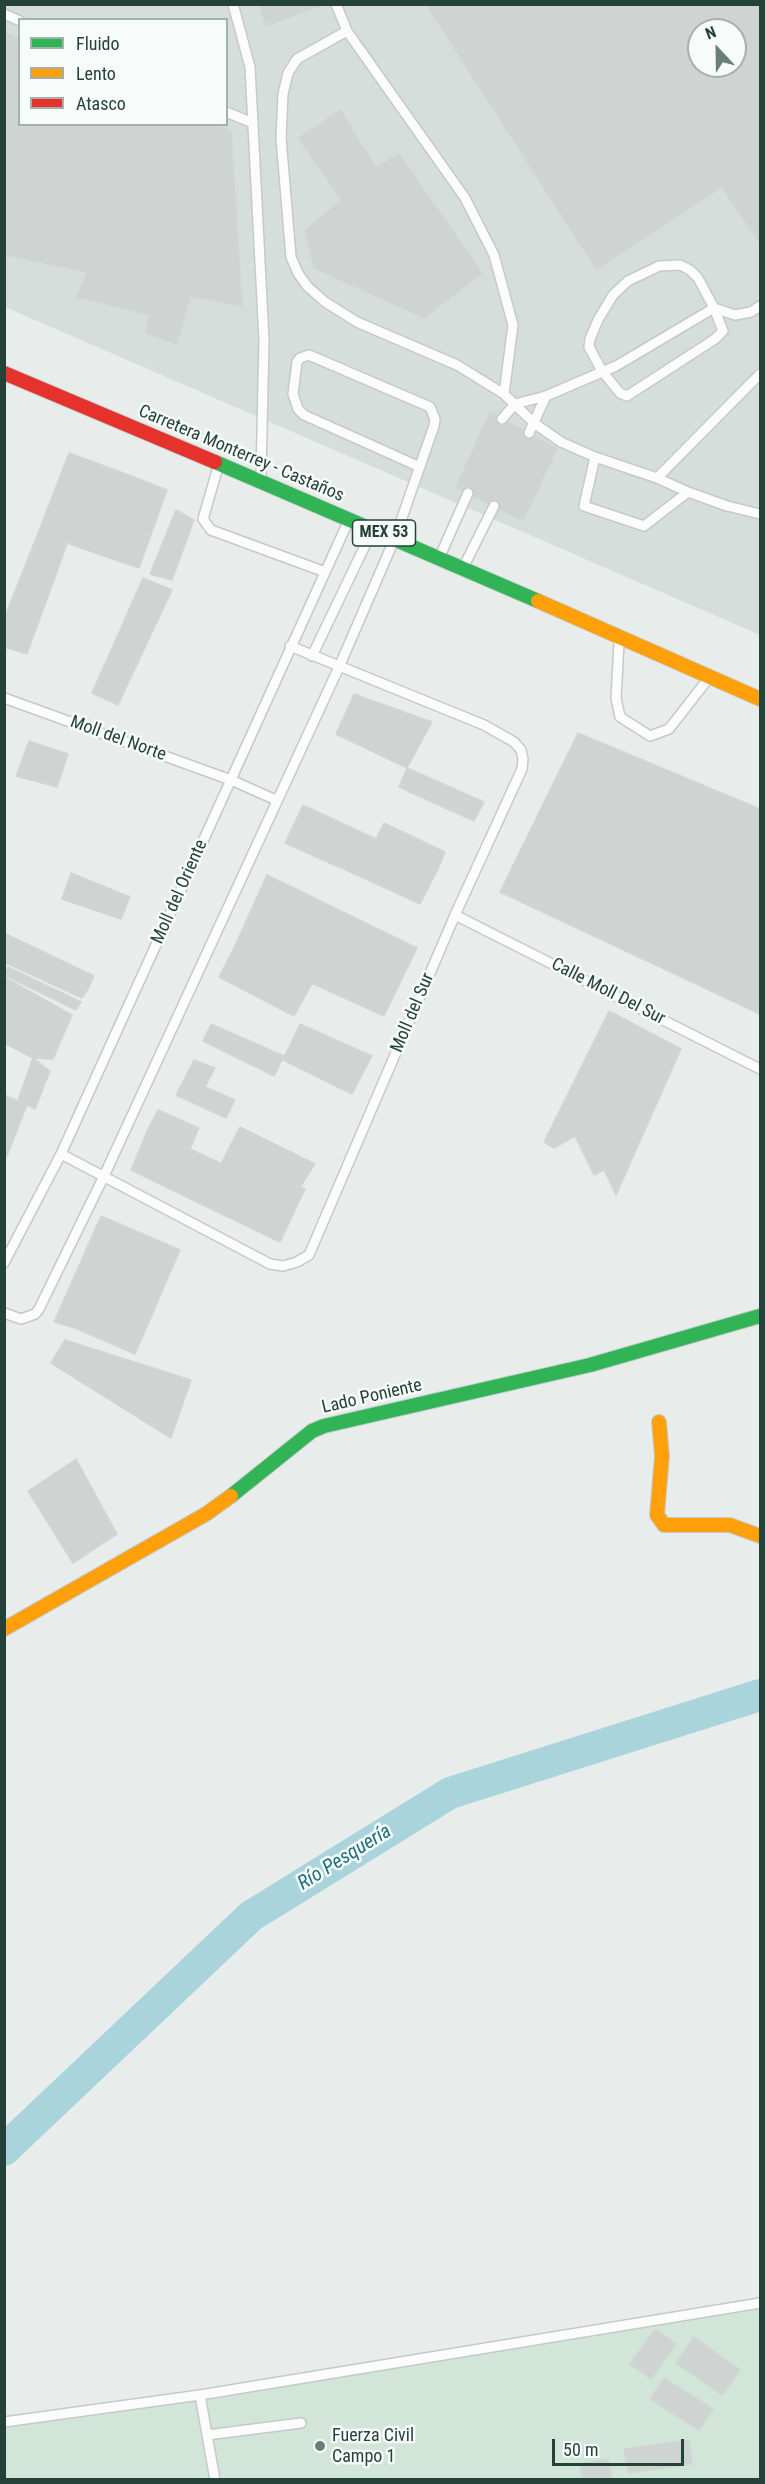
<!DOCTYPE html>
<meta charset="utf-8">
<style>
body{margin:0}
#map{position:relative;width:765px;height:2484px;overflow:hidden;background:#e8edeb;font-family:"Roboto Condensed",sans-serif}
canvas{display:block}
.frame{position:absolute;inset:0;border:6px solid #24423a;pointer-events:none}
.legend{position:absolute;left:18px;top:18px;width:210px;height:108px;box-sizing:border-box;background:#f7fbf9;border:2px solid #a3b1ad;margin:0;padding:8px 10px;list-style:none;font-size:18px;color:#24423a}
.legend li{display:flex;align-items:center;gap:12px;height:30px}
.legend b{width:30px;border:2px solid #a3b1ad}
.north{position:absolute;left:687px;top:18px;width:60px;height:60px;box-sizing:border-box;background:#f7fbf9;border:2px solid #a3b1ad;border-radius:50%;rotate:338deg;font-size:16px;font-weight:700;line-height:24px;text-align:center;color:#24423a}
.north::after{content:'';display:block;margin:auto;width:21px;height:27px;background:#697e78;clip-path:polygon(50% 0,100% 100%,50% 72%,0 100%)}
.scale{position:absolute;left:552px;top:2439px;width:132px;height:27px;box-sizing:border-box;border:3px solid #24423a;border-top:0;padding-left:8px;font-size:18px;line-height:21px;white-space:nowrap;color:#24423a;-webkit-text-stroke:4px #f7fbf9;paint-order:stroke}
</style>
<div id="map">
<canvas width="765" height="2484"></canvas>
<div class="frame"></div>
<ul class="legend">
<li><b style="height:8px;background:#30b455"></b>Fluido</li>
<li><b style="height:8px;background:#ff9f0a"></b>Lento</li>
<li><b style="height:8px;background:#e5322d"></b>Atasco</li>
</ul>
<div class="north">N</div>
<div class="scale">50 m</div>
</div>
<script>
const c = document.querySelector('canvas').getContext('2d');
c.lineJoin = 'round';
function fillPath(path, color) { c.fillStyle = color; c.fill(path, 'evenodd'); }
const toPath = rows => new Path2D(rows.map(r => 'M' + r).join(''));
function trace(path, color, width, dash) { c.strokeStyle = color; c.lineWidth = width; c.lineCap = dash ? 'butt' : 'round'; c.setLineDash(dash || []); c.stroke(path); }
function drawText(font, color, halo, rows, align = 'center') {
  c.font = font + ' "Roboto Condensed",sans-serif'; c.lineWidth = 5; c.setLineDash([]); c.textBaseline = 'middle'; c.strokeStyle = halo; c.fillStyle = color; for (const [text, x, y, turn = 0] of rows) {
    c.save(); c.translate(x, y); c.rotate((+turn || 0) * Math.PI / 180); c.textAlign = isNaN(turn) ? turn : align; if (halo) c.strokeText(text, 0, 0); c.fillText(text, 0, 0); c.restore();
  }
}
const built = toPath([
 [5,5,760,5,760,635,5,307],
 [20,20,226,20,226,124,20,124],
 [699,30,735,30,735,66,699,66]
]);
const green = toPath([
 [760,2304,760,2479,5,2480,5,2424]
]);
const river = toPath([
 [4,2150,251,1916,450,1793,760,1695]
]);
const building = toPath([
 [259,4,319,4,320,6,266,26,259,4],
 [426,4,760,4,760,243,722,187,596,269,426,4],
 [699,30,735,30,735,66,699,66,699,30],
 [4,32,20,38,20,124,216,124,231,131,242,306,190,296,177,344,145,333,150,315,77,297,87,272,4,255,4,32],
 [340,110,376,167,399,154,482,273,424,318,314,268,305,230,342,200,298,138,340,110],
 [490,412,557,449,523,521,456,487,490,412],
 [69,453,129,475,101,555,38,533,69,453],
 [129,475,167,490,139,568,101,555,129,475],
 [176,510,194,520,172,580,150,574,176,510],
 [38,533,67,544,27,654,4,647,4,619,38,533],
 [143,578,172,590,118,705,92,693,143,578],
 [354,694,432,722,407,768,336,734,354,694],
 [578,733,760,809,760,1014,500,892,578,733],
 [29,741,68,754,57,787,16,776,29,741],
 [407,768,484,802,474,821,399,787,407,768],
 [303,805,376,839,359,876,285,843,303,805],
 [384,823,445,852,438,869,376,839,384,823],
 [376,839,438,869,420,904,359,876,376,839],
 [71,873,130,897,121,919,62,899,71,873],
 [267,875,417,948,384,1016,234,948,267,875],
 [4,933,94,976,88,989,4,949,4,933],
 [234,948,312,984,294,1016,219,977,234,948],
 [4,949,88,989,82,998,4,962,4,949],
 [8,967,81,1002,76,1010,4,975,8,967],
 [4,977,72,1015,53,1059,33,1058,4,1043,4,977],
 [609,1011,681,1049,616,1195,604,1170,594,1175,575,1136,554,1148,544,1142,609,1011],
 [211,1024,284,1056,274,1076,203,1041,211,1024],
 [300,1024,372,1056,352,1094,283,1060,300,1024],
 [33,1058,50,1071,35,1109,18,1100,33,1058],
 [194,1060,215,1068,205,1087,235,1100,226,1118,176,1095,194,1060],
 [4,1095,27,1105,7,1156,4,1156,4,1095],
 [158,1110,199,1128,190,1149,148,1129,158,1110],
 [240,1127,315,1164,300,1187,228,1150,240,1127],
 [148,1129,220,1163,201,1204,131,1170,148,1129],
 [228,1150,305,1189,280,1242,201,1204,228,1150],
 [101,1216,180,1250,135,1354,75,1328,54,1322,101,1216],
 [65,1340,191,1380,171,1438,51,1363,65,1340],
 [76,1459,117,1534,73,1563,28,1491,76,1459],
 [655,2329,676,2344,651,2379,630,2364,655,2329],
 [694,2337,740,2370,722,2395,676,2363,694,2337],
 [664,2378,713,2409,699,2430,650,2399,664,2378],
 [689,2440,692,2464,628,2473,624,2449,689,2440],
 [608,2459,612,2480,583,2480,580,2464,608,2459]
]);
const lane = toPath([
 [233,4,250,67,264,340,261,476],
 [336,4,347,31,465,198,494,255,513,325,504,394],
 [4,14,20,21],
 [347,31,297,59,288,73,283,94,281,138,291,257,298,273,307,286,325,302,357,322,457,365,504,394,534,423,561,442,595,457,657,478,760,374],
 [226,112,253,123],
 [680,265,690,270,698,278,714,308,723,331,715,339,627,396,620,393,602,371,589,347,590,339,598,320,613,295,628,281,659,266,680,265],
 [502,419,515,404,546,396,616,366,714,308,735,315,751,312,760,306],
 [529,433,546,396],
 [595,457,584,506,644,526,688,492],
 [218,467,203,519,211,530,325,572],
 [657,478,688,492,727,506,760,514],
 [441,554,468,493],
 [465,564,494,506],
 [619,643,616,698,620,717,650,736,669,729,708,679],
 [312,656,372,531],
 [4,698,231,780,276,800],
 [455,915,760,1069],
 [61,1154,270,1264,283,1266,297,1262,309,1255,455,915,522,769,523,759,521,750,514,742,484,725,290,646],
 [4,1263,61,1154,347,524],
 [4,1313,21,1319,35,1314,39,1309,104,1176,339,667,395,538,412,489,434,426,435,419,430,407,309,355,300,358,297,362,293,394,298,409,304,415,420,467],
 [200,2395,215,2480],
 [4,2422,200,2395,760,2303],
 [207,2435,301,2423]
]);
const fast = toPath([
 [215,462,538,601],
 [231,1496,312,1431,324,1426,590,1365,760,1316]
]);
const slow = toPath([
 [538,601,760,699],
 [659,1422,662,1456,657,1515,664,1525,730,1525,760,1536],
 [4,1629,206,1514,231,1496]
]);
const jam = toPath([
 [4,373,215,462]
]);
const markers = [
 [320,2446,6,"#697e78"]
];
const shields = [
 [384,533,63]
];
const shieldNames = [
 ["MEX 53",384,533]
];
const streetNames = [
 ["Carretera Monterrey - Castaños",241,454,23],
 ["Moll del Norte",118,739,20],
 ["Moll del Oriente",180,892,-66],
 ["Calle Moll Del Sur",608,992,27],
 ["Moll del Sur",413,1013,-67],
 ["Lado Poniente",372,1397,-13]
];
const poiNames = [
 ["Fuerza Civil",332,2436],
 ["Campo 1",332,2457]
];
const waterNames = [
 ["Río Pesquería",345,1858,-32]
];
fillPath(built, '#d6dedb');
fillPath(green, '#d1e6d8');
trace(river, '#a9d4db', 32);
fillPath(building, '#cfd4d2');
trace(building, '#d1d6d4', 1.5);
trace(lane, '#c5cac8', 12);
trace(fast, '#c3cbc8', 16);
trace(slow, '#c3cbc8', 16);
trace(jam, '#c3cbc8', 16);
trace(lane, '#fcfcfc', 9);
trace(fast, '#30b455', 14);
trace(slow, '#ff9f0a', 14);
trace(jam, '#e5322d', 14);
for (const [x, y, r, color] of markers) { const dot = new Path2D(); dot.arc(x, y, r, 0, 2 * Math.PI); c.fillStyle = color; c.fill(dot); trace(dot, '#f7fbf9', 2); }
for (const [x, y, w] of shields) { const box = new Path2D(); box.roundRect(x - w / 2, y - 13, w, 26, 4.5); c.fillStyle = '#f7fbf9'; c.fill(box); trace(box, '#24423a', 1.5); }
drawText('bold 16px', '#24423a', null, shieldNames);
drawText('18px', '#24423a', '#f7fbf9', streetNames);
drawText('18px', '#24423a', '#f7fbf9', poiNames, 'left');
drawText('italic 20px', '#1c6f80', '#f7fbf9', waterNames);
</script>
